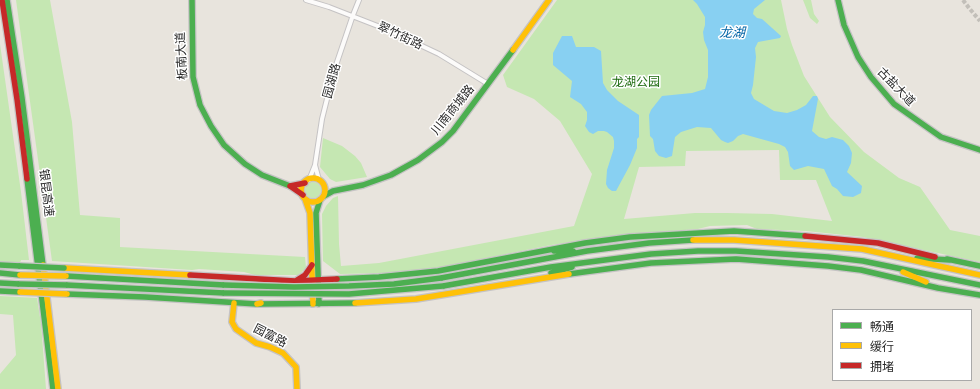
<!DOCTYPE html>
<meta charset="utf-8">
<style>
body{margin:0}
#map{position:relative;width:980px;height:389px;overflow:hidden;background:#e8e4dd;font-family:Rubik,"Noto Sans SC",sans-serif}
canvas{display:block}
.legend{position:absolute;left:832px;top:309px;width:140px;height:72px;box-sizing:border-box;background:#fff;border:1px solid #a9a9a9;margin:0;padding:5px 7px;list-style:none;font-size:12px;color:#292929}
.legend li{display:flex;align-items:center;gap:8px;height:20px}
.legend b{width:20px;border:1px solid #a9a9a9}
</style>
<div id="map">
<canvas width="980" height="389"></canvas>
<ul class="legend">
<li><b style="height:5px;background:#4caf50"></b>畅通</li>
<li><b style="height:5px;background:#ffc107"></b>缓行</li>
<li><b style="height:5px;background:#c62828"></b>拥堵</li>
</ul>
</div>
<script>
const c = document.querySelector('canvas').getContext('2d');
c.lineJoin = 'round';
function fillPath(path, color) { c.fillStyle = color; c.fill(path, 'evenodd'); }
const toPath = rows => new Path2D(rows.map(r => 'M' + r).join(''));
function trace(path, color, width, dash) { c.strokeStyle = color; c.lineWidth = width; c.lineCap = dash ? 'butt' : 'round'; c.setLineDash(dash || []); c.stroke(path); }
function drawText(font, color, halo, rows, align = 'center') {
  c.font = font + ' Rubik,"Noto Sans SC",sans-serif'; c.lineWidth = 3; c.setLineDash([]); c.textBaseline = 'middle'; c.strokeStyle = halo; c.fillStyle = color; for (const [text, x, y, turn = 0] of rows) {
    c.save(); c.translate(x, y); c.rotate((+turn || 0) * Math.PI / 180); c.textAlign = isNaN(turn) ? turn : align; if (halo) c.strokeText(text, 0, 0); c.fillText(text, 0, 0); c.restore();
  }
}
const green = toPath([
 [16,0,50,0,72,122,80,215,120,218,120,247,305,257,306,268,298,275,255,275,244,272,199,269,192,270,52,261],
 [557,0,781,0,787,29,792,45,804,76,830,117,864,152,899,178,920,187,950,230,980,236,980,262,863,237,806,231,757,229,747,225,710,226,698,229,619,235,551,245,436,268,386,273,340,274,323,261,322,214,326,206,333,198,338,196,339,244,341,266,379,263,574,226,592,174,560,121,534,99,507,87,503,75],
 [779,150,780,180,816,180,832,221,772,214,727,213,695,213,624,219,639,167,685,166,686,151],
 [803,0,811,0,814,14,819,21,817,24,810,18],
 [0,44,21,192,29,260,21,260,20,263,0,262],
 [323,138,342,146,355,156,361,163,367,177,336,182,330,179,320,167],
 '305 190a8 8 0 1 1 16 0a8 8 0 1 1-16 0Z',
 [0,296,37,298,41,324,46,389,0,389,0,374,16,355,13,315,0,314]
]);
const water = toPath([
 [693,0,765,0,754,9,753,14,757,18,762,19,781,36,780,38,758,42,755,48,756,57,753,85,751,93,754,99,774,111,787,113,797,110,806,105,813,96,817,96,818,99,812,131,819,137,826,139,832,137,843,140,849,146,852,153,851,163,847,172,862,186,861,193,853,197,843,196,837,189,832,186,824,169,808,166,794,170,790,166,788,152,785,147,779,144,743,134,738,136,733,141,728,143,725,142,721,140,711,128,697,127,681,132,675,137,672,156,666,158,659,156,655,151,653,139,650,136,649,115,651,110,662,96,692,93,705,89,708,77,708,50,704,40,703,32,705,25,705,17,697,4],
 [562,36,572,36,576,47,594,47,601,51,603,83,607,90,618,101,639,115,639,137,637,139,637,148,630,165,616,191,612,191,608,188,606,184,607,170,614,148,614,141,613,137,607,132,604,131,598,131,593,134,589,132,585,126,587,120,587,112,581,104,570,97,572,81,553,65,553,53]
]);
const streetTunnel = toPath([
 [963,0,969,8,980,21]
]);
const street = toPath([
 [306,0,329,7,388,30,439,54,488,84],
 [315,165,322,119,334,71,353,15,359,0],
 [309,180,315,165,319,180]
]);
const fast = toPath([
 [7,0,22,98,43,265],
 [192,0,193,77,200,105,211,126,224,145,245,164,262,175,290,186],
 [838,0,844,25,858,57,871,77,894,104,941,137,980,150],
 [27,179,53,389],
 [324,196,333,191,363,185,391,175,418,160,442,142,453,131,513,50],
 [554,251,573,251],
 [917,258,950,260],
 [947,259,980,266],
 [0,265,20,266],
 [0,273,20,275],
 [551,273,572,267],
 [569,274,651,263,736,259,828,266,861,270,938,288,980,295],
 [66,276,224,285],
 [441,278,587,251,649,243,693,240],
 [337,279,379,277,438,271,585,243,630,237,734,231,805,236],
 [0,283,19,284],
 [66,285,224,293],
 [443,286,551,267,651,254,698,251,736,251,828,257,863,261,980,285],
 [0,291,20,292],
 [67,294,145,297,257,304,355,303],
 [319,304,316,213,320,200]
]);
const slow = toPath([
 [513,50,549,0],
 '301 190a12 12 0 1 1 24 0a12 12 0 1 1-24 0Z',
 [305,199,310,213,313,304],
 [693,240,734,240,862,249,980,275],
 [43,265,58,389],
 [64,268,190,275],
 [903,272,926,282],
 [234,303,232,322,236,329,256,343,270,347,283,353,296,367,297,389],
 [355,303,416,299,569,274],
 [257,304,261,303]
]);
const jam = toPath([
 [2,0,17,99,27,179],
 [303,195,290,186,305,183],
 [805,236,878,243,935,257],
 [190,275,295,281,337,279],
 [297,280,305,275,312,265]
]);
const fastBridge = toPath([
 [20,266,64,268],
 [19,284,66,285],
 [224,285,294,287,349,286,394,284,441,278],
 [224,293,349,294,443,286]
]);
const slowBridge = toPath([
 [20,275,66,276],
 [20,292,67,294]
]);
const streetNames = [
 ["翠竹街路",400,36,25],
 ["板南大道",182,56,-93],
 ["园湖路",332,81,-75],
 ["古盐大道",896,87,46],
 ["川南商城路",453,110,-51],
 ["银昆高速",46,193,83],
 ["园富路",270,336,27]
];
const parkNames = [
 ["龙湖公园",636,83]
];
const waterNames = [
 ["龙湖",732,33]
];
fillPath(green, '#c5e7b2');
fillPath(water, '#88d0f2');
trace(streetTunnel, '#c2bfb9', 4, [4, 2]);
trace(street, '#c5c3c4', 6);
trace(fast, '#c5c3c4', 8);
trace(slow, '#c5c3c4', 8);
trace(jam, '#c5c3c4', 8);
trace(street, '#fcfbfa', 4);
trace(fast, '#4caf50', 5.5);
trace(slow, '#ffc107', 5.5);
trace(jam, '#c62828', 5.5);
trace(fastBridge, '#c5c3c4', 8, []);
trace(slowBridge, '#c5c3c4', 8, []);
trace(fastBridge, '#4caf50', 5.5);
trace(slowBridge, '#ffc107', 5.5);
drawText('12px', '#292929', '#fff', streetNames);
drawText('12px', '#206c12', '#fff', parkNames);
drawText('italic 13px', '#0063a5', '#fff', waterNames);
</script>
